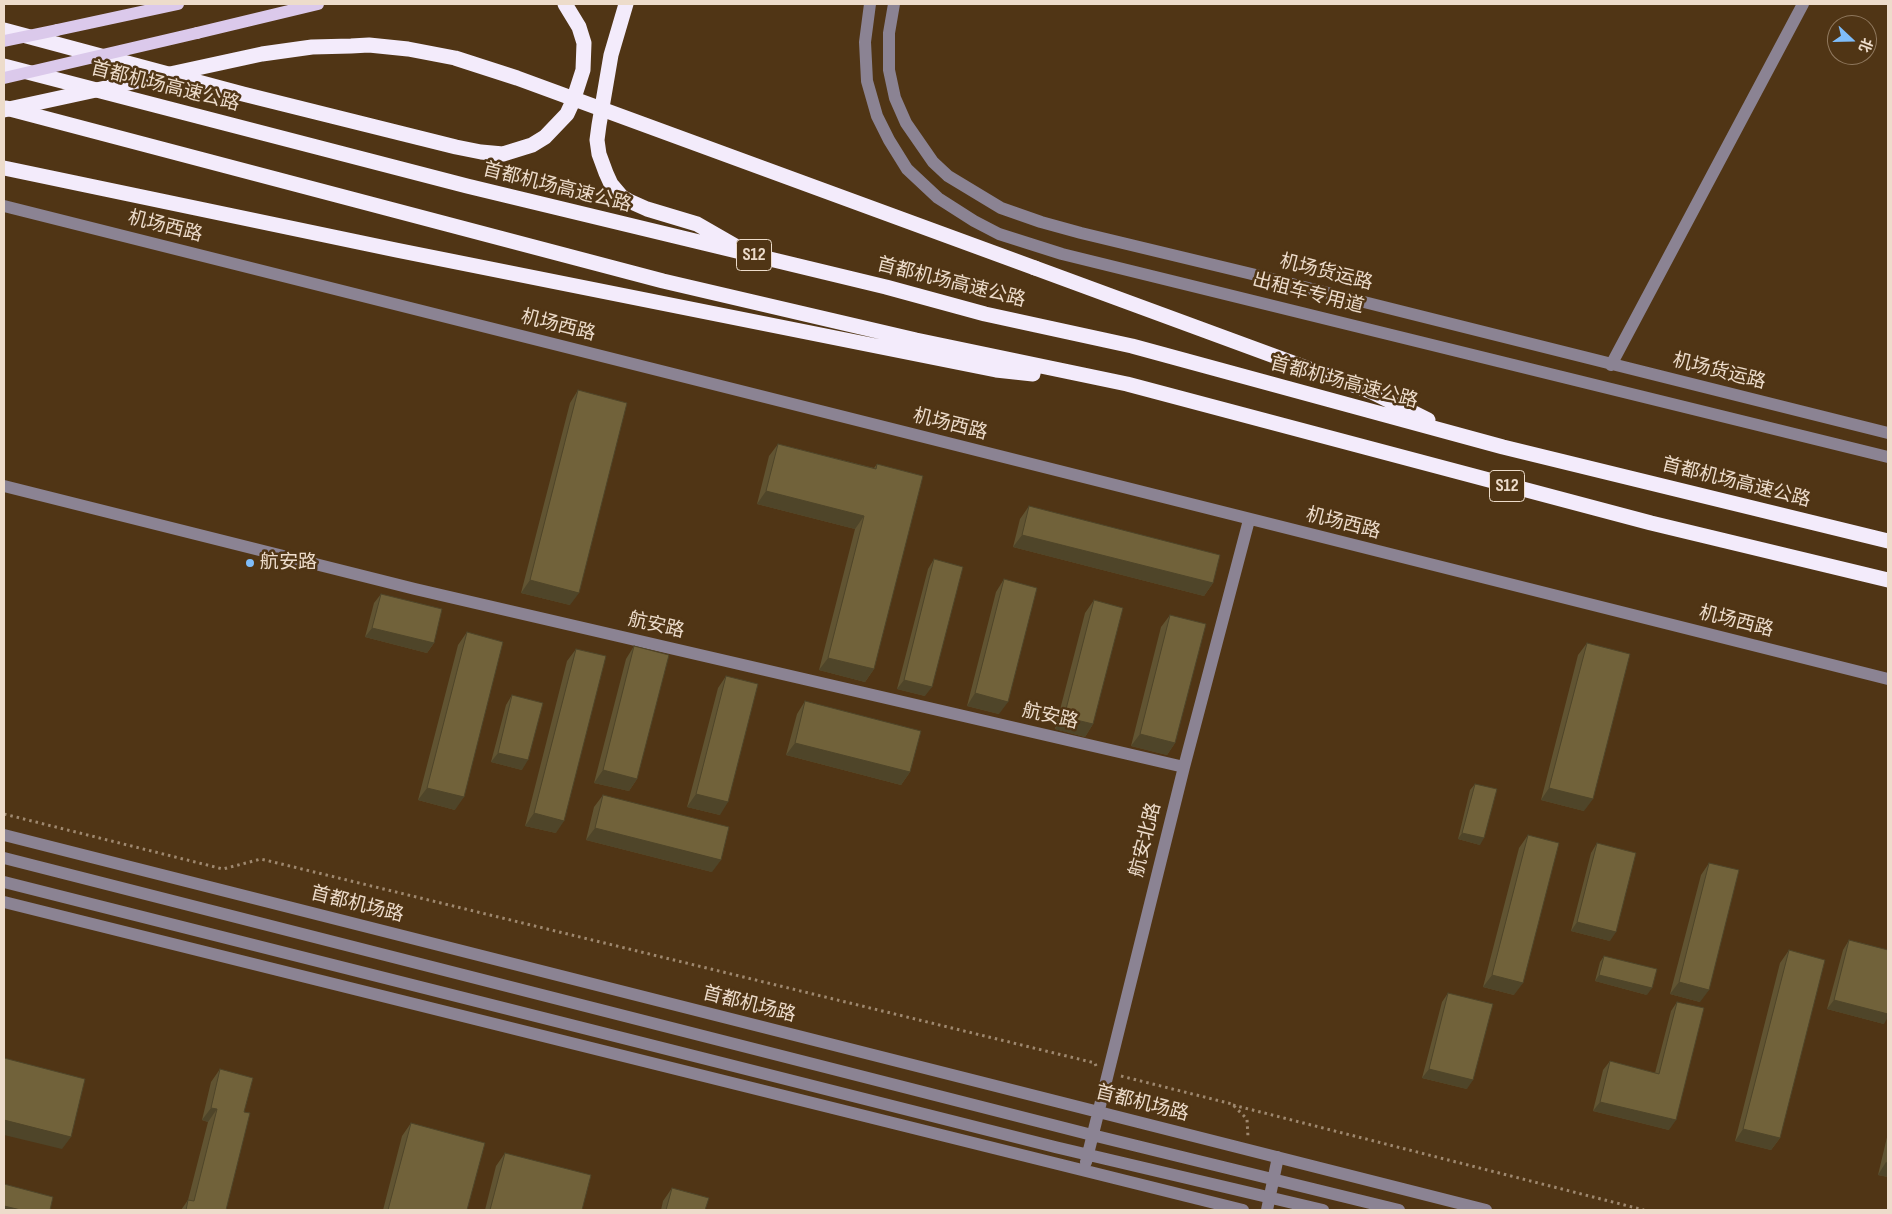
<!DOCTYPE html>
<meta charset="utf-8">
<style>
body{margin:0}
#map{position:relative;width:1892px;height:1214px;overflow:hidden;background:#503515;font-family:"Sofia Sans Condensed","Noto Sans SC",sans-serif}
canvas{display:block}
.frame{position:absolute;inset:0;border:5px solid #eddccb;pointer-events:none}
.north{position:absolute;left:1827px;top:15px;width:50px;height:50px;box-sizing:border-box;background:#503515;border:1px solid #8f785e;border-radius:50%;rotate:111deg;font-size:14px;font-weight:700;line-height:20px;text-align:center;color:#eddccb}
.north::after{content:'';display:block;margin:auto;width:18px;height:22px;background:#7fbdfa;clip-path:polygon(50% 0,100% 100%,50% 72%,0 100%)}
</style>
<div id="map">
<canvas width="1892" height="1214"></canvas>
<div class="frame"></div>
<div class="north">北</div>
</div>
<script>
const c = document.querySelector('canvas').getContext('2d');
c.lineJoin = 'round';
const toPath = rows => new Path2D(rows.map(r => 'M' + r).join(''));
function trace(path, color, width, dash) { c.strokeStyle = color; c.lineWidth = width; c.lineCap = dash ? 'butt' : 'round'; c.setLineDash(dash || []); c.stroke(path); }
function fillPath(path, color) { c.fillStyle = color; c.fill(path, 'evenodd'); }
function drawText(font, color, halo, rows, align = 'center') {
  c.font = font + ' "Sofia Sans Condensed","Noto Sans SC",sans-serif'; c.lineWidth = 5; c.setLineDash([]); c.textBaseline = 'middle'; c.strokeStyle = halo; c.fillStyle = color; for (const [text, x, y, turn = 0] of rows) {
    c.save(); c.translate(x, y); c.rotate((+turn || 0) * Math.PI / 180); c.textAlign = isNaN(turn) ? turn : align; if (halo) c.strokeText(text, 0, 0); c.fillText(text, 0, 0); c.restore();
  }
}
const path = toPath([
 [4,814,223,869,261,859,1095,1063,1096,1066],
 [1121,1076,1232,1104,1247,1119,1248,1137],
 [1233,1105,1644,1210]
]);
const minor = toPath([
 [870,4,865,42,867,81,877,116,889,140,907,169,938,198,974,221,999,234,1062,254,1888,457],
 [894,4,889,33,889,70,895,98,906,123,933,162,948,176,1001,208,1041,222,1081,233,1260,276,1888,433],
 [4,206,1888,679],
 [1611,365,1803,4],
 [4,486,415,589,1184,767],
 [4,835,1486,1210],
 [4,858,1092,1135,1399,1210],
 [4,882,1055,1147,1323,1210],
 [4,902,1243,1210],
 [1086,1162,1184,767,1249,520],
 [1267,1210,1278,1157]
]);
const major = toPath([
 [57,30,178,4],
 [197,33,318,4]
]);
const highway = toPath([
 [626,4,611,55,599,125,597,140,599,154,606,173,611,184,622,197,629,201,647,209,697,224,737,247],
 [4,30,243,94,456,147,481,152,503,154,532,145,545,137,567,114,573,101,583,70,584,43,579,27,565,4],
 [4,66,467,186,886,287,985,314,1132,346,1503,447,1888,541],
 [6,108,663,281,916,340,1127,384,1651,523,1888,580],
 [4,168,396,250,996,370,1033,374],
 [1035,268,1372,392,1428,420]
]);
const majorBridge = toPath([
 [4,41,57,30],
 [4,78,197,33]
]);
const highwayBridge = toPath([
 [4,110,262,54,312,47,351,46,369,45,408,49,455,58,517,78,1035,268]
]);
const wall = toPath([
 [578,390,570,605,521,593,570,403],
 [778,444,874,468,877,464,874,669,865,682,819,670,855,529,757,504,769,456],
 [1029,506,1213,583,1204,596,1013,547,1020,519],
 [934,559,925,696,897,689,928,569],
 [1004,579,999,714,967,706,996,592],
 [381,594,434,643,427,653,365,637,374,603],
 [1094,600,1093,724,1085,737,1055,729,1085,613],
 [1170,615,1175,743,1167,755,1131,746,1161,627],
 [467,632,455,810,418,800,458,645],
 [1587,643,1584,811,1541,800,1578,655],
 [634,646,637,779,629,791,594,783,626,659],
 [576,649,556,833,525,826,567,661],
 [726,676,720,815,687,807,718,688],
 [512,695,522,770,491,762,506,705],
 [805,701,910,772,901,785,786,755,797,714],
 [1475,784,1480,845,1458,839,1470,790],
 [603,795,712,872,586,840,594,807],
 [1528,835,1514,995,1483,987,1519,848],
 [1597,843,1610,941,1571,931,1591,853],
 [1709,863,1700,1002,1670,994,1701,875],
 [1849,940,1884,1024,1827,1009,1843,950],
 [1789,950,1780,1138,1771,1150,1735,1141,1780,963],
 [1604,956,1647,995,1595,981,1600,962],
 [1448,993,1467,1089,1422,1078,1442,1002],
 [1677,1002,1669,1130,1593,1111,1603,1070,1610,1061,1655,1073,1671,1011],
 [220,1069,244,1112,226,1210,181,1210,188,1200,208,1122,202,1120,211,1082],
 [411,1123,467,1210,383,1210,402,1136],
 [1888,1133,1888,1177,1878,1175],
 [505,1153,582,1210,485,1210,496,1166],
 [672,1188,705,1210,661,1210,663,1201]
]);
const shadedWall = toPath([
 [766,491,864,516,855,529,757,504],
 [1022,535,1213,583,1204,596,1013,547],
 [530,580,579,593,570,605,521,593],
 [372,628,434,643,427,653,365,637],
 [828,658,874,669,865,682,819,670],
 [904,680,932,687,925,696,897,689],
 [975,693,1008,702,999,714,967,706],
 [1064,717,1093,724,1085,737,1055,729],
 [1140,734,1175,743,1167,755,1131,746],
 [795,743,910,772,901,785,786,755],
 [498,753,528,760,522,770,491,762],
 [603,770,637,779,629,791,594,783],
 [427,788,464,797,455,810,418,800],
 [1549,788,1593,799,1584,811,1541,800],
 [696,794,728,802,720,815,687,807],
 [534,813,564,821,556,833,525,826],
 [595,828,721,860,712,872,586,840],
 [1462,833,1484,838,1480,845,1458,839],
 [1577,922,1616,932,1610,941,1571,931],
 [1492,975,1523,983,1514,995,1483,987],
 [1599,975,1652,988,1647,995,1595,981],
 [1679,982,1709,990,1700,1002,1670,994],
 [1834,1000,1888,1014,1888,1017,1884,1024,1827,1009],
 [1429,1069,1473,1080,1467,1089,1422,1078],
 [1600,1102,1676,1120,1669,1130,1593,1111],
 [211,1108,217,1109,208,1122,202,1120],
 [4,1120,71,1137,62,1149,4,1135],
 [1743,1129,1780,1138,1771,1150,1735,1141],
 [1886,1162,1888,1163,1888,1177,1878,1175],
 [4,1206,21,1210,4,1210]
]);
const building = toPath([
 [578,390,627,403,579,593,530,580,578,390],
 [778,444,876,469,877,464,923,476,874,669,828,658,864,516,766,491,778,444],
 [1029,506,1220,555,1213,583,1022,535,1029,506],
 [934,559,963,567,932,687,904,680,934,559],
 [1004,579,1037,588,1008,702,975,693,1004,579],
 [381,594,442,609,434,643,372,628,381,594],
 [1094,600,1123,608,1093,724,1064,717,1094,600],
 [1170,615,1206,624,1175,743,1140,734,1170,615],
 [467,632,503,642,464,797,427,788,467,632],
 [1587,643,1630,654,1593,799,1549,788,1587,643],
 [634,646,669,655,637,779,603,770,634,646],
 [576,649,606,656,564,821,534,813,576,649],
 [726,676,758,684,728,802,696,794,726,676],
 [512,695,543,703,528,760,498,753,512,695],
 [805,701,921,731,910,772,795,743,805,701],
 [1475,784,1497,789,1484,838,1462,833,1475,784],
 [603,795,729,827,721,860,595,828,603,795],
 [1528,835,1559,843,1523,983,1492,975,1528,835],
 [1597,843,1636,853,1616,932,1577,922,1597,843],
 [1709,863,1739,870,1709,990,1679,982,1709,863],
 [1849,940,1888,950,1888,1014,1834,1000,1849,940],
 [1789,950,1825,960,1780,1138,1743,1129,1789,950],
 [1604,956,1657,969,1652,988,1599,975,1604,956],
 [1448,993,1493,1004,1473,1080,1429,1069,1448,993],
 [1677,1002,1704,1008,1676,1120,1600,1102,1610,1061,1659,1074,1677,1002],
 [4,1058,85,1079,71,1137,4,1120,4,1058],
 [220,1069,253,1078,244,1112,250,1113,226,1210,186,1210,188,1200,194,1201,217,1109,211,1108,220,1069],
 [411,1123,485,1143,467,1210,388,1210,411,1123],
 [505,1153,591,1175,582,1210,490,1210,505,1153],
 [4,1184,53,1197,50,1210,21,1210,4,1206,4,1184],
 [672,1188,709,1198,705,1210,666,1210,672,1188]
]);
const markers = [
 [250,563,5,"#7fbdfa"]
];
const shields = [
 [754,255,35],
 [1507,486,35]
];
const shieldNames = [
 ["S12",754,255],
 ["S12",1507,486]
];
const streetNames = [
 ["首都机场高速公路",165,87,14],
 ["首都机场高速公路",557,188,14],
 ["机场西路",165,227,14],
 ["机场货运路",1326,273,14],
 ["首都机场高速公路",951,283,14],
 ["出租车专用道",1308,294,14],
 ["机场西路",558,326,14],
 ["机场货运路",1719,372,14],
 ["首都机场高速公路",1344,383,15],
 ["机场西路",950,425,14],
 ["首都机场高速公路",1736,483,14],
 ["机场西路",1343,524,14],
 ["机场西路",1736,622,14],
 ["航安路",656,626,13],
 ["航安路",1050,717,13],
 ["航安北路",1146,840,-76],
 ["首都机场路",357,905,14],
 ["首都机场路",749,1005,14],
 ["首都机场路",1142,1104,14]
];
const poiNames = [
 ["航安路",260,563]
];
trace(path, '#9e886f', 3, [2.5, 4]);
trace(minor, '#8b8393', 12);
trace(major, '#dbc9eb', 12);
trace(highway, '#f3ebfb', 15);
trace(majorBridge, '#dbc9eb', 12);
trace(highwayBridge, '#f3ebfb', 15);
fillPath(wall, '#615432');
fillPath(shadedWall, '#4f4529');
fillPath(building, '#71623a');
trace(building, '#4f4529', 1);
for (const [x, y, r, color] of markers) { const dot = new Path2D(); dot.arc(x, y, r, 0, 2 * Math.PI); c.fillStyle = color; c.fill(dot); trace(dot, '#503515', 2); }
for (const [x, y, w] of shields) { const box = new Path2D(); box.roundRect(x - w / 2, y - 15.5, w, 31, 4); c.fillStyle = '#503515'; c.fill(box); trace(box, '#eddccb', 1); }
drawText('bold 18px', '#eddccb', null, shieldNames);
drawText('19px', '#eddccb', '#503515', streetNames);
drawText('19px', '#eddccb', '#503515', poiNames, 'left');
</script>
